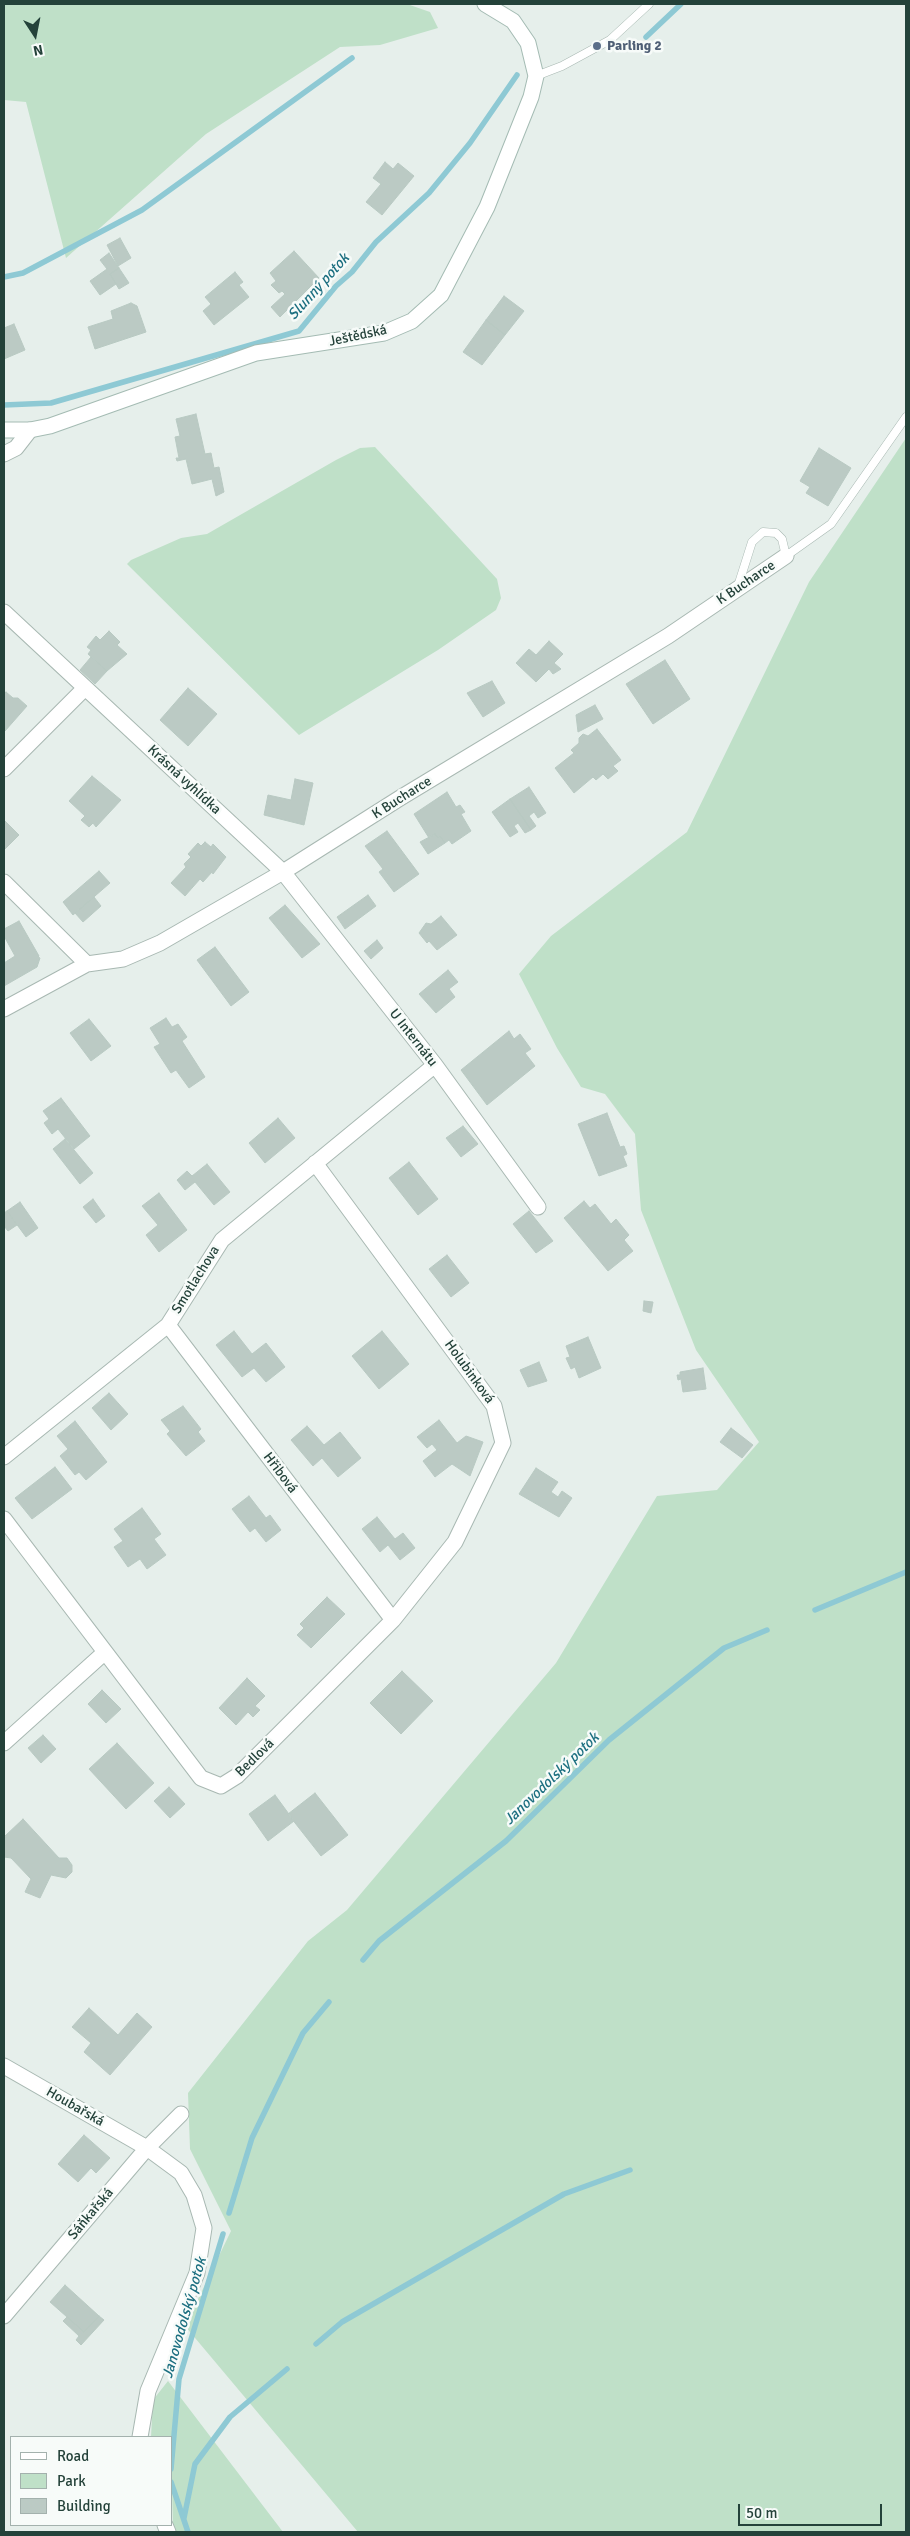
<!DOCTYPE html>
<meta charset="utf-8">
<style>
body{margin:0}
#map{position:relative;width:910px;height:2536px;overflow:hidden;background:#e6efeb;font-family:Signika,sans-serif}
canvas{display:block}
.frame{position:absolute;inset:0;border:5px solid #24423a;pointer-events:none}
.legend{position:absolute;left:10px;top:2436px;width:162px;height:90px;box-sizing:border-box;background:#f7fbf9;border:1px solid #a3b1ad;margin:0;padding:6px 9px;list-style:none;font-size:15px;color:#24423a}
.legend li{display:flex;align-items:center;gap:10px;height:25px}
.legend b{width:25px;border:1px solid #a3b1ad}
.north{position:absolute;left:10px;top:10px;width:50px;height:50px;-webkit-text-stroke:4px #f7fbf9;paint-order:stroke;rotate:169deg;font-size:14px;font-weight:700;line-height:20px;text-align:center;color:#24423a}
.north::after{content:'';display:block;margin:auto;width:18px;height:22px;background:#24423a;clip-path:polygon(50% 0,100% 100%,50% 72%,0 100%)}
.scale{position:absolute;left:738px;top:2504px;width:144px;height:22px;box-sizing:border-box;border:2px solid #24423a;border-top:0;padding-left:6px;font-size:15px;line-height:18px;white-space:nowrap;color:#24423a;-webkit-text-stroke:4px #f7fbf9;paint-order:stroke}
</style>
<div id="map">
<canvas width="910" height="2536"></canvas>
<div class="frame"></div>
<ul class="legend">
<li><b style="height:6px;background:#fff"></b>Road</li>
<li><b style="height:14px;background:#bfe0c8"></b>Park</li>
<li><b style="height:14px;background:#bbcac4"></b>Building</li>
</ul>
<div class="north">N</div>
<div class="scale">50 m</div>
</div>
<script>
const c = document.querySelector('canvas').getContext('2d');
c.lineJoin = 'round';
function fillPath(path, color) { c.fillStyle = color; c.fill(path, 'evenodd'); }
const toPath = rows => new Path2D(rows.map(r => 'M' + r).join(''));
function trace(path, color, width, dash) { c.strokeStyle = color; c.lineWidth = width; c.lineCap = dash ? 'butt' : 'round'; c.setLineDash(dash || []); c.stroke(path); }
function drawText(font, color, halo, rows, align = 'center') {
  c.font = font + ' Signika,sans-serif'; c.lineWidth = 5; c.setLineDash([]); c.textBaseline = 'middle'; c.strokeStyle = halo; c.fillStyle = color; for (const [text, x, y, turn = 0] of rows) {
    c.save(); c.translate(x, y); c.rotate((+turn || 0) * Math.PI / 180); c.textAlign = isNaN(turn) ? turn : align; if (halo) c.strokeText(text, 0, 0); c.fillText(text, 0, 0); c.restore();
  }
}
const green = toPath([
 [4,4,407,4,430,12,438,28,380,45,340,47,206,134,66,258,26,102,4,100],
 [906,438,906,2532,358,2532,185,2326,231,2231,190,2149,188,2093,308,1941,347,1910,556,1663,657,1496,717,1490,759,1442,696,1350,641,1210,635,1134,605,1094,581,1087,557,1048,519,974,551,936,687,832,809,582],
 [375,447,497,579,501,598,496,610,438,650,299,735,127,564,131,560,181,538,207,534,336,460,360,448],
 [168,2381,283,2532,173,2532,171,2437,151,2437,153,2400]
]);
const stream = toPath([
 [646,37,681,4],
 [4,277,23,273,142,210,352,58],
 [4,405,51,403,299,331,336,286,352,272,376,242,429,193,470,143,517,75],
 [815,1610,906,1572],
 [363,1960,379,1941,506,1841,609,1740,724,1648,767,1630],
 [229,2213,252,2138,303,2033,329,2002],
 [316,2344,342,2322,564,2194,630,2170],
 [171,2469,179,2379,223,2234],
 [171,2482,188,2532],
 [184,2518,195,2464,230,2417,287,2369]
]);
const building = toPath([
 [385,162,393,169,398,163,414,176,382,215,366,202,381,184,373,178,385,162],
 [120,238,131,258,118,266,107,245,120,238],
 [294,251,319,278,280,317,271,307,285,294,282,291,279,293,271,285,276,281,270,273,294,251],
 [109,253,119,268,110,274,116,284,100,295,90,281,107,269,100,260,109,253],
 [119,268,129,283,119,289,110,274,119,268],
 [235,272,243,282,239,285,249,297,214,325,203,311,211,304,205,297,235,272],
 [504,296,524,311,505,335,486,320,504,296],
 [131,303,137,306,146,332,95,349,88,327,113,319,111,311,131,303],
 [486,320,505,335,482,365,463,352,486,320],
 [14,324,25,350,4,359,4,328,14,324],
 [196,414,205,454,211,453,214,468,219,467,224,492,216,496,212,479,192,484,186,459,177,461,176,458,179,458,175,437,180,436,176,419,196,414],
 [819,448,851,468,828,506,806,493,810,487,800,481,819,448],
 [109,631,120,642,117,645,127,654,107,671,88,654,91,650,87,647,96,636,100,640,109,631],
 [549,641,563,654,554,663,561,669,553,674,549,669,536,682,516,663,529,649,536,655,549,641],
 [91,657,107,671,95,684,80,670,91,657],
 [665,660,690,699,653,724,626,684,665,660],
 [492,681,505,703,483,717,467,693,492,681],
 [188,688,217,714,188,746,160,720,188,688],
 [6,692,13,698,18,698,27,706,5,731,4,694,6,692],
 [595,705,603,719,578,732,576,715,595,705],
 [597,729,621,760,613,766,618,771,608,779,603,774,596,780,593,777,574,793,555,768,574,753,571,750,579,743,579,738,583,734,588,736,597,729],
 [92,776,121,800,96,827,93,823,89,827,81,820,85,816,69,801,92,776],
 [295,779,313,783,304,825,264,815,268,795,291,800,295,779],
 [529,787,546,813,538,818,534,812,529,816,536,826,531,830,510,799,529,787],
 [447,792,456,807,460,805,465,812,461,814,471,831,452,844,449,840,445,843,440,836,438,838,435,834,429,838,414,814,447,792],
 [510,799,531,830,525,833,518,823,514,826,518,832,510,837,492,812,510,799],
 [4,820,19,835,4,850,4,820],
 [387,831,419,874,394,892,379,872,383,869,365,846,387,831],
 [435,834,438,838,440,836,445,843,428,854,420,842,435,834],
 [205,842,211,847,213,844,226,857,213,874,212,872,203,882,200,879,185,896,171,883,186,867,184,864,191,857,188,854,198,843,201,846,205,842],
 [99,871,110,883,73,915,63,902,99,871],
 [368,895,376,906,345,929,337,917,368,895],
 [94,897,101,906,83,922,75,913,94,897],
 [285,905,320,944,302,958,269,918,285,905],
 [441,916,457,935,437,950,429,941,427,943,419,933,426,923,431,924,441,916],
 [19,921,39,956,38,957,40,958,37,967,4,986,4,963,15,956,4,936,4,929,19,921],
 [377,940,383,948,371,959,364,951,377,940],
 [215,947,249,992,231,1006,197,960,215,947],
 [448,970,458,982,449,989,455,997,436,1013,419,994,448,970],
 [166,1018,172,1027,178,1024,187,1037,182,1041,205,1077,189,1088,176,1070,171,1073,154,1047,160,1044,150,1028,166,1018],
 [89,1019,111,1046,91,1061,70,1033,89,1019],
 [509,1031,514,1039,520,1034,531,1049,525,1053,535,1066,487,1105,461,1070,509,1031],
 [61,1098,90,1136,74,1149,58,1129,52,1134,44,1123,49,1119,43,1111,61,1098],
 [607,1113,620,1147,624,1146,627,1154,623,1156,627,1166,599,1176,578,1124,607,1113],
 [278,1118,295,1138,265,1163,249,1143,278,1118],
 [463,1126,478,1144,461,1157,446,1138,463,1126],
 [65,1139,93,1173,80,1184,53,1149,65,1139],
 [409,1162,438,1199,418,1215,389,1178,409,1162],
 [207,1164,230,1192,214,1205,195,1182,185,1190,177,1180,187,1171,192,1176,207,1164],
 [159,1193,187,1230,159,1252,146,1235,158,1225,142,1206,159,1193],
 [93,1199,105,1216,96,1223,83,1207,93,1199],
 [584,1201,590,1208,595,1204,611,1224,616,1219,629,1235,624,1240,633,1251,608,1271,564,1218,584,1201],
 [20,1202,38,1228,26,1237,7,1211,20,1202],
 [7,1211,17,1225,8,1231,4,1226,4,1213,7,1211],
 [529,1211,553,1241,536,1253,513,1224,529,1211],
 [447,1255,469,1283,451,1297,429,1269,447,1255],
 [644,1301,653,1302,651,1313,643,1311,644,1301],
 [234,1331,252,1354,266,1343,285,1367,266,1382,254,1368,242,1377,216,1345,234,1331],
 [382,1331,409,1364,379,1389,352,1356,382,1331],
 [588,1337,601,1368,579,1378,575,1367,571,1369,566,1358,570,1357,566,1346,588,1337],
 [539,1362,547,1381,528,1387,520,1370,539,1362],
 [703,1368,706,1389,683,1392,681,1379,678,1380,677,1375,680,1375,680,1372,703,1368],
 [109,1393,128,1414,111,1430,92,1408,109,1393],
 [183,1406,201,1429,198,1432,205,1441,186,1456,167,1434,170,1431,161,1420,183,1406],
 [439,1420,457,1443,466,1436,483,1442,470,1476,452,1464,435,1477,423,1461,437,1450,432,1444,427,1448,417,1437,439,1420],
 [75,1421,107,1462,86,1480,79,1472,75,1475,60,1456,68,1449,57,1436,75,1421],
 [307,1426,324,1445,340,1432,361,1458,338,1477,322,1458,313,1466,291,1440,307,1426],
 [731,1428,753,1445,742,1458,720,1442,731,1428],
 [55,1467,72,1489,32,1519,15,1498,55,1467],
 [536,1468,558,1482,551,1492,558,1497,562,1491,572,1498,559,1517,519,1494,536,1468],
 [249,1496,266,1518,270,1515,281,1530,266,1542,255,1528,250,1532,232,1509,249,1496],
 [142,1508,161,1534,154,1539,166,1555,147,1569,140,1559,128,1567,114,1547,123,1541,114,1529,142,1508],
 [377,1517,395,1539,403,1533,415,1548,400,1560,388,1545,380,1552,362,1529,377,1517],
 [327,1597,345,1614,311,1648,297,1635,304,1628,300,1624,327,1597],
 [402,1671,433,1701,401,1734,370,1703,402,1671],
 [247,1678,265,1696,255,1706,260,1710,253,1717,248,1712,236,1725,219,1708,247,1678],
 [102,1690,121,1709,106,1723,88,1704,102,1690],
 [43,1735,56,1749,41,1763,28,1748,43,1735],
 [117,1743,154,1783,126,1809,89,1769,117,1743],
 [169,1787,185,1804,170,1818,154,1801,169,1787],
 [315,1793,348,1835,321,1856,288,1814,315,1793],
 [275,1795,294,1821,268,1841,249,1814,275,1795],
 [23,1819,59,1858,67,1858,72,1865,72,1872,66,1878,51,1875,40,1898,25,1892,31,1879,11,1858,4,1857,4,1837,7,1837,5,1836,23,1819],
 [89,2008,118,2035,137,2013,152,2027,110,2075,84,2052,91,2043,72,2027,89,2008],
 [84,2135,110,2158,96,2173,91,2168,78,2182,58,2164,84,2135],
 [65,2285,99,2316,84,2332,50,2302,65,2285],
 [99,2316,104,2320,81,2345,76,2340,79,2336,63,2321,67,2317,84,2332,99,2316]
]);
const lane = toPath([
 [536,76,562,66,610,40,649,4],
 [738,586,752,542,763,532,776,533,782,539,786,556,831,524,906,417]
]);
const street = toPath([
 [4,454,16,448,30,430],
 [4,612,283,872,435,1065,538,1207],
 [4,769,85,688],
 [4,882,87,964],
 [4,1009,87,964,123,959,160,943,283,872,400,798,668,636,786,556],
 [168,1325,393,1620],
 [4,1457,168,1325,222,1240,435,1065],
 [4,1519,201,1778,221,1786,237,1776,393,1620,455,1542,503,1443,494,1406,315,1163],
 [4,1743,104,1653],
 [4,2066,147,2148,181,2173,194,2195,204,2228,197,2273,148,2391,140,2437],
 [4,2316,147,2148,181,2114],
 [165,2525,168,2532]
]);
const secondary = toPath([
 [4,430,30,430,50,426,256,353,384,333,412,321,441,295,487,207,531,97,536,76,528,43,513,21,485,4]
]);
const markers = [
 [597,46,5,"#5c6f8a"]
];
const serviceNames = [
 ["Parling 2",607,46]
];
const streetNames = [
 ["Ještědská",358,336,-12],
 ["K Bucharce",746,583,-34],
 ["Krásná vyhlídka",184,780,43],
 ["K Bucharce",402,798,-32],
 ["U Internátu",413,1038,52],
 ["Smotlachova",196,1280,-58],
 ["Holubinková",469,1372,54],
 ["Hřibová",280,1473,53],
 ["Bedlová",255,1758,-44],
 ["Houbařská",75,2107,30],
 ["Sáňkařská",91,2214,-50]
];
const waterNames = [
 ["Slunný potok",319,287,-48],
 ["Janovodolský potok",552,1779,-44],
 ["Janovodolský potok",185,2318,-74]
];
fillPath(green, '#bfe0c8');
trace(stream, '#8ec9d4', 5.5);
fillPath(building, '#bbcac4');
trace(building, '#b8c9c2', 1);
trace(lane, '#a8b8b2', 9);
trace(street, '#a8b8b2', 17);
trace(secondary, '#a4bbb3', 17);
trace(lane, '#fff', 8);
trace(street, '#fff', 15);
trace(secondary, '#fff', 15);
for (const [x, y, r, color] of markers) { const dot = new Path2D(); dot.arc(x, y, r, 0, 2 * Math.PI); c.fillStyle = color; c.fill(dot); trace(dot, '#f7fbf9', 2); }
drawText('bold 14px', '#4e5e75', '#f7fbf9', serviceNames, 'left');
drawText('14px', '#24423a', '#f7fbf9', streetNames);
drawText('italic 15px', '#1c6f80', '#f7fbf9', waterNames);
</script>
